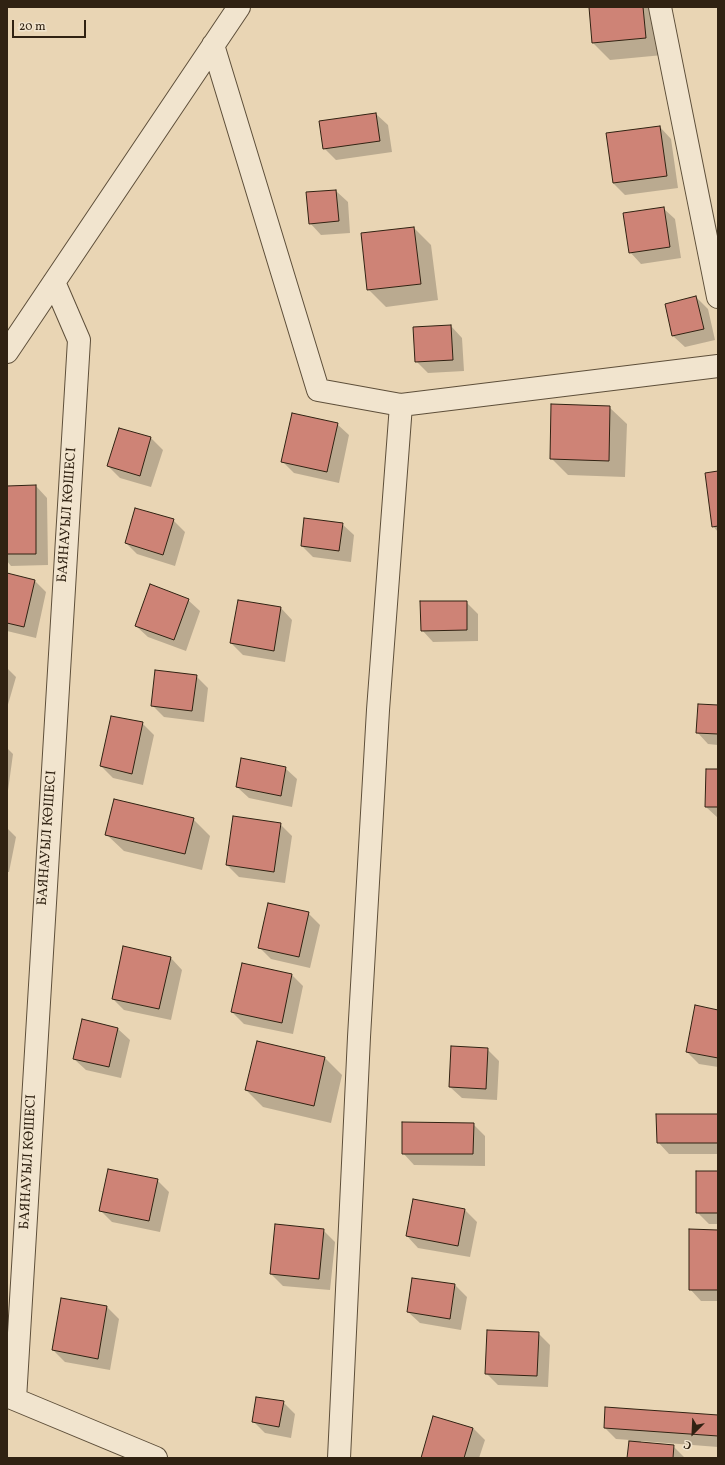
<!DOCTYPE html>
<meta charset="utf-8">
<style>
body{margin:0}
#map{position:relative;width:725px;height:1465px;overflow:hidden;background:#e9d5b4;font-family:Vollkorn,serif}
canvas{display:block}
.frame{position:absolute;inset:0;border:8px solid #302212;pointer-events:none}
.north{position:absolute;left:673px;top:1413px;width:40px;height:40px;-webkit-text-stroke:3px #f1e4ce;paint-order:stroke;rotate:204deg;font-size:11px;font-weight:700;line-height:16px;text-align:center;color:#302212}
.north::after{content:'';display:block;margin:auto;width:14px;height:18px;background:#302212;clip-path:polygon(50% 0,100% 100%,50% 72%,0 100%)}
.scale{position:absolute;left:12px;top:20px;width:74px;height:18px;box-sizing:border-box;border:2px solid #302212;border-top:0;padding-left:5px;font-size:12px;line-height:14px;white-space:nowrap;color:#302212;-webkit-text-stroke:3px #f1e4ce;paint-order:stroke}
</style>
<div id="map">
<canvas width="725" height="1465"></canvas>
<div class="frame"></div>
<div class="north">С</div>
<div class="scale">20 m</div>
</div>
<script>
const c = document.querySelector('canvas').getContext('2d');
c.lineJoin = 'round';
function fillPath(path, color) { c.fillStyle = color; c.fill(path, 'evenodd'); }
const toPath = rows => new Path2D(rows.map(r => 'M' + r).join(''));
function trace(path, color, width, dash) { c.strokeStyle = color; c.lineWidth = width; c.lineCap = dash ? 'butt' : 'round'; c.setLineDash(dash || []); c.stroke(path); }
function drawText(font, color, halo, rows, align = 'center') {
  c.font = font + ' Vollkorn,serif'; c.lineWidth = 3.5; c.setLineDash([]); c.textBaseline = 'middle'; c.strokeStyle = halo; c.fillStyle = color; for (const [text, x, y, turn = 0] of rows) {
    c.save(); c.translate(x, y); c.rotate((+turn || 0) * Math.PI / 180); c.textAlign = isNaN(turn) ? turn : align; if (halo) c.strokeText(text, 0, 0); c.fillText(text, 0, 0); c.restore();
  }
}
const shadow = toPath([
 [590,7,658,7,663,55,610,60,593,43],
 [376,114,388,125,392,152,336,160,324,148],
 [660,127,671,139,678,188,625,195,613,183],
 [336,191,348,202,350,233,321,235,310,223],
 [663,208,675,219,681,258,641,264,630,252],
 [414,228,431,245,438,300,386,307,368,289],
 [696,297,708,309,715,340,685,347,673,336],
 [451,326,462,338,464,371,428,373,416,361],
 [609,407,627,424,625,477,568,475,551,458],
 [337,424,349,435,339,483,294,473,282,461],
 [120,429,151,438,163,450,151,487,120,478,108,466],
 [718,472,718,532,713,526],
 [36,486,47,498,48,565,11,566,7,561,7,487],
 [173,520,185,532,175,566,137,554,126,543],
 [342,524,354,535,351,562,313,557,302,546],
 [7,574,35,581,46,592,36,638,7,631],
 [188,600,200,611,186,651,148,637,136,626],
 [466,602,478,614,478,641,433,642,422,630],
 [281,608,292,620,285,662,243,655,231,643],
 [7,668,16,677,7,708],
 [196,676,208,688,204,722,164,717,152,705],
 [718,706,718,745,708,744,697,732],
 [142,723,154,735,143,785,113,778,101,766],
 [7,748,13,754,7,798],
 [285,768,297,779,292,807,249,798,237,787],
 [718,770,718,818,706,807],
 [193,819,210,836,202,870,124,851,106,834],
 [280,824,292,836,285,883,239,877,227,865],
 [7,828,16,837,9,872,7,872],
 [308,913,320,925,310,968,271,959,259,947],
 [171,958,182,970,171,1020,124,1010,113,999],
 [292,975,303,986,293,1034,244,1024,232,1012],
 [718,1011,718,1067,699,1064,687,1052],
 [83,1020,118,1029,130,1040,121,1078,86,1070,74,1059],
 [258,1043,325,1058,342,1075,331,1123,263,1107,246,1090],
 [487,1049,499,1061,497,1100,462,1098,450,1087],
 [718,1115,718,1154,669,1154,658,1142],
 [473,1124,485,1136,485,1166,414,1165,403,1153],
 [718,1172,718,1224,709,1224,697,1212],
 [157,1180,169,1192,160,1232,112,1222,100,1210],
 [414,1200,465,1210,477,1222,470,1257,418,1248,407,1236],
 [323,1230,335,1242,330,1290,283,1286,271,1274],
 [718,1231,718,1301,701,1301,690,1289],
 [413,1279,455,1285,467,1297,461,1330,420,1323,408,1312],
 [107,1307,119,1319,110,1370,65,1362,53,1350],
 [538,1333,550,1345,548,1387,498,1385,486,1373],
 [283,1402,295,1414,291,1438,265,1433,253,1421],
 [718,1416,718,1447,641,1441,641,1443,673,1446,685,1458,628,1458,630,1440,616,1439,605,1428],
 [473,1428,485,1440,479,1458,422,1458]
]);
const building = toPath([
 [589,7,643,7,646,38,592,43,589,7],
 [376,113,380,141,323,149,319,121,376,113],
 [660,126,667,176,613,183,606,133,660,126],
 [336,190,339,221,309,224,306,192,336,190],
 [664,207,670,247,629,253,623,213,664,207],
 [414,227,421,284,367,290,361,233,414,227],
 [696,296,704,329,672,336,665,304,696,296],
 [451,325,453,360,415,362,413,327,451,325],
 [551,404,610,406,609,461,550,459,551,404],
 [292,413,338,423,327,472,281,462,292,413],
 [119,428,151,437,140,476,107,466,119,428],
 [718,471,718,526,712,527,705,473,718,471],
 [36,485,36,554,7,554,7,486,36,485],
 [135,508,174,519,163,555,125,543,135,508],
 [304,518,343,523,339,551,301,546,304,518],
 [7,573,35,580,24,627,7,623,7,573],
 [150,584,189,599,174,640,135,626,150,584],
 [238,600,281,607,274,651,230,643,238,600],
 [420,601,467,601,467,630,421,631,420,601],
 [155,670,197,675,192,711,151,706,155,670],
 [698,704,718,705,718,734,696,733,698,704],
 [111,716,143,722,132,774,100,766,111,716],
 [241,758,286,767,281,796,236,787,241,758],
 [706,769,718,769,718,807,705,807,706,769],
 [114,799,194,818,185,854,105,835,114,799],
 [233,816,281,823,274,872,226,865,233,816],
 [268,903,309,912,299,957,258,948,268,903],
 [123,946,171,957,159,1009,112,999,123,946],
 [242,963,292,974,282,1023,231,1012,242,963],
 [695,1005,718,1010,718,1058,686,1052,695,1005],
 [82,1019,118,1028,109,1067,73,1059,82,1019],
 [257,1041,325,1057,314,1106,245,1090,257,1041],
 [451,1046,488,1048,486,1089,449,1087,451,1046],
 [656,1114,718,1114,718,1143,657,1143,656,1114],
 [402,1122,474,1123,473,1154,402,1154,402,1122],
 [108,1169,158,1179,149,1221,99,1211,108,1169],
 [696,1171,718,1171,718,1213,696,1213,696,1171],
 [413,1199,465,1209,458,1246,406,1236,413,1199],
 [275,1224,324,1229,319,1279,270,1274,275,1224],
 [689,1229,718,1230,718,1290,689,1290,689,1229],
 [412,1278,455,1284,450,1319,407,1312,412,1278],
 [61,1298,107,1306,98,1359,52,1350,61,1298],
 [487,1330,539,1332,537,1376,485,1374,487,1330],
 [256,1397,284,1401,279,1427,252,1422,256,1397],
 [605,1407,718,1415,718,1436,604,1428,605,1407],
 [433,1416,473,1428,464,1458,421,1458,433,1416],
 [629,1441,674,1445,673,1458,627,1458,629,1441]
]);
const minor = toPath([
 [660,7,718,297],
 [213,45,318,390,401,405,718,366],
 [7,352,239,7],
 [7,1396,156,1458],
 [15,1399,79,340,54,282],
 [339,1458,359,1037,378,710,401,405]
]);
const streetNames = [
 ["БАЯНАУЫЛ КӨШЕСІ",68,515,-86],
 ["БАЯНАУЫЛ КӨШЕСІ",48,838,-86],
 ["БАЯНАУЫЛ КӨШЕСІ",29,1162,-87]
];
fillPath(shadow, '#0003');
fillPath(building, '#ce8376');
trace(building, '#302212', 1);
trace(minor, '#5e4f3a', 24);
trace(minor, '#f1e4ce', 22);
drawText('14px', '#302212', '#f1e4ce', streetNames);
</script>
